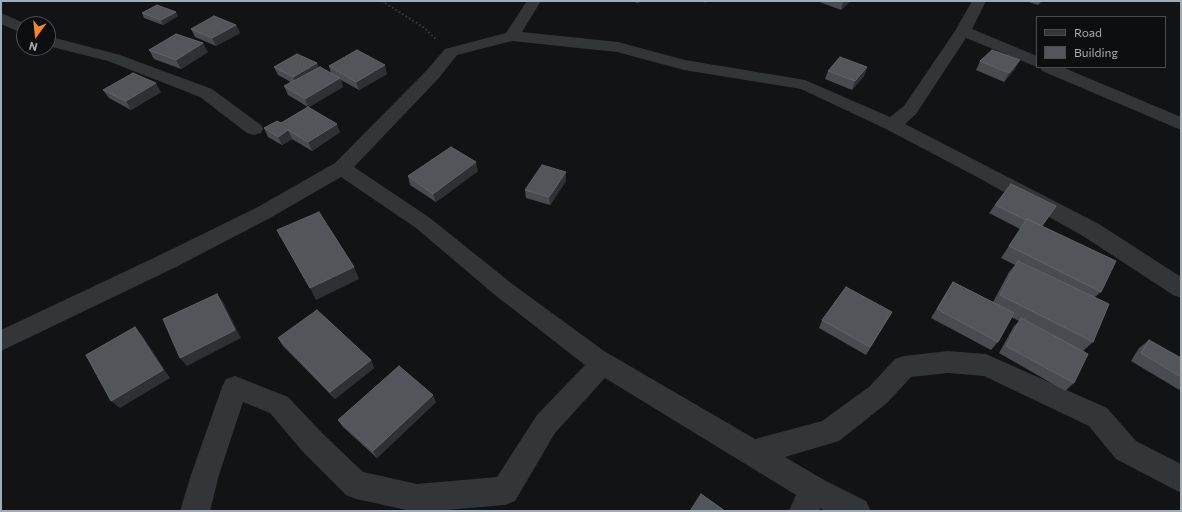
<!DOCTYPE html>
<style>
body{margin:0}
#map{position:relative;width:1182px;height:512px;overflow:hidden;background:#121314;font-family:Commissioner,sans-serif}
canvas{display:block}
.frame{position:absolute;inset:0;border:2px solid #a3adb5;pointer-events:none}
.legend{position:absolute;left:1036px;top:16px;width:130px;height:52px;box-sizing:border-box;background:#0d0e0f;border:1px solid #494e51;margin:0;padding:5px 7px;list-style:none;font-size:12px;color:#a3adb5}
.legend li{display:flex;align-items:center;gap:8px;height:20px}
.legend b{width:20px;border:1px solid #494e51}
.north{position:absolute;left:16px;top:16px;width:40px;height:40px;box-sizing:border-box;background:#0d0e0f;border:1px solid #494e51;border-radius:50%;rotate:195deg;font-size:11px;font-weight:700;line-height:16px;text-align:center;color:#a3adb5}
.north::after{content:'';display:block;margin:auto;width:14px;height:18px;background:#f98626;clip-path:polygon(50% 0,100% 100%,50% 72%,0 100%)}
</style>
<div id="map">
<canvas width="1182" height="512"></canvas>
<div class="frame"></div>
<ul class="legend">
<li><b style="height:5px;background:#333639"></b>Road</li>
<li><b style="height:11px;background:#52565a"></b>Building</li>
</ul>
<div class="north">N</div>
</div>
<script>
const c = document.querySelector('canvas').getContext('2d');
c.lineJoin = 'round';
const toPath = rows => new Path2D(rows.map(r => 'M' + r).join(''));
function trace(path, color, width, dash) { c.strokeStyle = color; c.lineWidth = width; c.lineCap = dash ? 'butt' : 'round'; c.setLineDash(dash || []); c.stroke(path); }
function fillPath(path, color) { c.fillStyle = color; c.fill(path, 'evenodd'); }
const path = toPath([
 [382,1,423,27,437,40],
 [705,1,706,3]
]);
const minor = toPath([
 [527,1,541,1,522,32,618,42,685,60,805,80,890,117,904,106,955,31,972,1,986,1,972,29,1037,56,1037,67,966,38,916,114,905,124,1099,224,1181,277,1181,298,1173,295,1083,236,979,178,886,129,801,89,684,70,617,52,512,41,457,55,438,79,354,167,430,218,511,283,604,351,755,439,822,421,869,387,895,359,904,356,948,351,986,354,1107,408,1136,441,1181,464,1181,493,1116,459,1089,426,984,376,948,373,911,377,887,403,839,441,785,457,824,480,866,501,871,511,825,511,820,508,819,511,789,511,796,495,605,378,555,433,515,501,505,505,434,511,411,511,356,499,346,495,303,452,270,413,243,402,219,475,210,511,180,511,191,475,222,387,226,379,235,376,288,397,323,434,363,472,417,484,497,477,537,415,585,365,495,295,416,228,341,177,270,218,176,267,1,351,1,330,160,255,256,208,335,163,426,71,445,49,506,33,527,1],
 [1,13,26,24,24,24,24,34,1,24,1,13],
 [48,36,120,55,212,89,261,125,263,129,261,133,254,135,247,133,200,97,108,61,48,46,48,36],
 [1040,67,1062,67,1181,117,1181,130,1042,71,1040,67]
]);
const wall = toPath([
 [631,1,641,1,638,3],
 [817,1,850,1,841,10],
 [1026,1,1042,1,1038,5],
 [176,12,178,16,163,25,144,18,142,13],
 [236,25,240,33,216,46,195,37,191,29],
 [149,50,208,52,181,69,154,59],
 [980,61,1015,69,1004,82,976,70],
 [317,63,318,68,331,73,329,66,387,74,359,90,341,80,343,87,308,107,340,132,312,151,292,139,282,145,268,137,264,128,281,123,308,107,288,95,284,86,291,82,278,75,274,67],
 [867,67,864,76,852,90,825,79,828,71],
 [103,90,161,92,131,110,109,98],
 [478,171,436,202,410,185,408,176],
 [566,181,550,205,526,198,525,190],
 [995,205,1042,226,1101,292,1095,297,1093,342,1083,351,1074,383,1065,391,999,353,1014,326,1019,321,1011,317,998,342,991,350,931,318,953,282,993,302,1009,272,1015,265,1001,258,1020,229,989,213],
 [892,312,866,355,819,328,822,320],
 [278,338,371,360,374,368,335,399,283,346],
 [1149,340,1181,358,1181,391,1131,361,1139,348],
 [436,402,377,458,343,427,338,420]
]);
const shadedWall = toPath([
 [843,1,850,1,841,10],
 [176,12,178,16,163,25,161,20],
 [236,25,240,33,216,46,212,38],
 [203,43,208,52,181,69,176,60],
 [1020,60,1015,69,1004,82,1009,73],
 [317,63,320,72,297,86,293,77],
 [385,65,387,74,359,90,356,82],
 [867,67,864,76,852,90,855,81],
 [340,78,343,87,308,108,305,99],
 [156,83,161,92,131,110,126,101],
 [337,124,340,132,312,151,308,142],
 [288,130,292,139,282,145,278,137],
 [476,162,478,171,436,202,433,194],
 [566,172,566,181,550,205,549,197],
 [354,267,359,279,316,300,310,288],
 [217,294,223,302,241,338,187,366,180,358],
 [135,327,142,335,170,378,120,408,111,401],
 [371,360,374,368,335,399,330,392],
 [433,395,436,402,377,458,373,451]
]);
const building = toPath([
 [157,5,176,12,161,20,142,13,157,5],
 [214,16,236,25,212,38,191,29,214,16],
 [176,34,203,43,176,60,149,50,176,34],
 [357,50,385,65,356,82,329,66,357,50],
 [992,50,1020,60,1009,73,980,61,992,50],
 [297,54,317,63,293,77,274,67,297,54],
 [840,57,867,67,855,81,828,71,840,57],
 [320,67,340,78,305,99,284,86,320,67],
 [133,73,156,83,126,101,103,90,133,73],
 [308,107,337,124,308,142,288,130,278,137,264,128,277,121,281,123,308,107],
 [451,147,476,162,433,194,408,176,451,147],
 [542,165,566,172,549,197,525,190,542,165],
 [1011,184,1056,206,1042,226,1027,219,1026,220,995,205,1011,184],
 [319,212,354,267,310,288,277,230,319,212],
 [1027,219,1116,261,1101,292,1009,246,1027,219],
 [1018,261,1109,304,1093,342,1000,295,1018,261],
 [953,282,1014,313,998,342,937,309,953,282],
 [846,287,892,312,870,347,822,320,846,287],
 [217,294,235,330,180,358,163,319,217,294],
 [317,310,371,360,330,392,278,338,317,310],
 [1021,318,1088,354,1074,383,1006,346,1021,318],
 [135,327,163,370,111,401,86,355,135,327],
 [1149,340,1181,358,1181,377,1141,353,1149,340],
 [399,366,433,395,373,451,338,420,399,366],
 [701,494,725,511,690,511,701,494]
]);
trace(path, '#393d40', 2, [1.5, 2.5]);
fillPath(minor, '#333639');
fillPath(wall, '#484b4f');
fillPath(shadedWall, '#2e3033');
fillPath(building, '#52565a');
trace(building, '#5e6468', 1);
</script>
